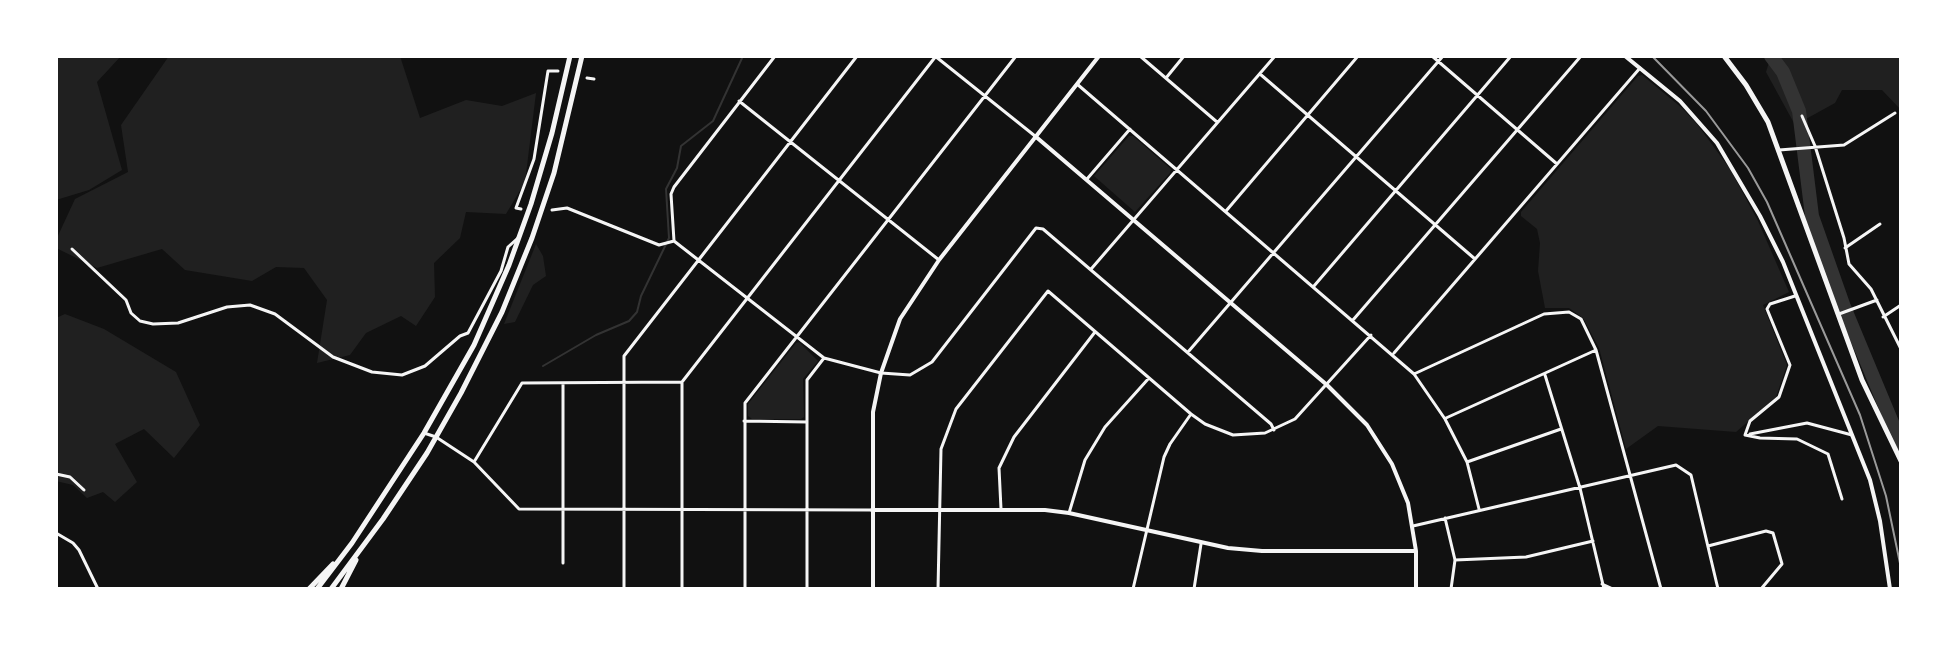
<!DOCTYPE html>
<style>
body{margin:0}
#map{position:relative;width:1957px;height:645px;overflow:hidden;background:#111;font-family:"Archivo Narrow",sans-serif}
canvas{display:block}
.frame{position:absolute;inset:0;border:58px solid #fff;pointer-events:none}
</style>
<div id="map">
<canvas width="1957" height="645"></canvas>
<div class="frame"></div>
</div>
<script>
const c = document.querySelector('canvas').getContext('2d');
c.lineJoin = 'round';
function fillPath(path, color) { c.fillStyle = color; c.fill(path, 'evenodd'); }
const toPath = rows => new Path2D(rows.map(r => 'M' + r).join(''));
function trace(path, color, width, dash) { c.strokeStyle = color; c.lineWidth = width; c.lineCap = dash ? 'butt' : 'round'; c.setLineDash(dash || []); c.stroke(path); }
const green = toPath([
 [56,56,121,56,97,82,122,170,89,190,56,200],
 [169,56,400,56,420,118,466,100,502,106,536,93,525,182,506,214,466,212,460,238,434,263,435,297,416,326,401,316,366,333,350,355,317,363,327,300,304,268,276,267,252,281,185,270,162,249,97,268,56,248,56,240,75,199,128,172,121,125],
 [1771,56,1901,56,1901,110,1882,90,1842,90,1835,103,1795,125,1766,72],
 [1642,75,1682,108,1697,124,1730,169,1758,221,1789,292,1763,305,1787,365,1776,397,1736,432,1658,426,1626,449,1599,348,1583,318,1569,308,1545,308,1538,271,1540,243,1537,229,1521,216,1521,212,1638,76],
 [1129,136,1133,136,1171,169,1170,173,1135,212,1094,176],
 [536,244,543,256,546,276,533,285,515,322,504,324],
 [65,314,104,329,176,372,200,425,174,458,144,429,115,444,137,482,115,502,103,492,87,498,73,485,56,481,56,318],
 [799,342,818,361,803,379,804,417,801,419,752,419,748,416,748,404,796,343]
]);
const stream = toPath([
 [543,366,596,335,629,321,637,312,641,296,669,238,666,189,677,168,681,146,713,121,743,56]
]);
const river = toPath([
 [1771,56,1783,72,1799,111,1812,216,1844,307,1901,444]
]);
const minor = toPath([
 [935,56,1035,136],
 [1140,56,1217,122],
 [1432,56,1557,164],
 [1260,74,1475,259],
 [587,78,594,79],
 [1166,78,1184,56],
 [1077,84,1414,374,1445,419,1467,462,1479,509],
 [739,101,939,260],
 [1802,116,1815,146,1844,238,1849,264,1871,289,1901,349],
 [1779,150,1844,145,1895,113],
 [1087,179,1130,129],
 [521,209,516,208,534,159,548,71,558,71],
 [552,210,567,208,659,245,674,241],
 [1226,211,1358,56],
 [674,241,824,358,881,373,910,375,932,362,1036,228,1043,229,1271,424,1274,430],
 [674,241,671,194,674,187,775,56],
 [1845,248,1880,224],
 [72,249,126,300,131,313,140,321,153,324,178,323,227,307,250,305,275,314,333,357,372,372,402,375,425,366,460,336,468,333,501,271,508,247,518,238],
 [1092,268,1275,56],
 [1314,286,1511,56],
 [1839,314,1877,300],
 [1883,317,1901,305],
 [1353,320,1581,56],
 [1188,352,1443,56],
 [1394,353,1640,68],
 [1414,374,1544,314,1569,312,1581,319,1596,350,1661,589],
 [1545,375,1580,488,1604,589],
 [1446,418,1596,350],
 [744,421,807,422],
 [424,433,436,437,474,462,519,509,872,510],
 [1750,434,1807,423,1852,435],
 [1745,435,1750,421,1779,397,1790,365,1767,309,1770,304,1795,296],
 [1745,435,1760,438,1797,439,1828,454,1842,499],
 [474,462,522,383,682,382],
 [1467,462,1561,429],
 [56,474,70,477,84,490],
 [1001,509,999,468,1014,437,1095,332],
 [1069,513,1085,460,1105,427,1149,378],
 [1445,518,1455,560,1451,589],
 [1413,526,1676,465,1691,475,1718,589],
 [56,533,73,543,79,550,98,589],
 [1708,546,1766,531,1773,533,1782,564,1761,589],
 [1455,560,1526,557,1593,541],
 [563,563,563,383],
 [1602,584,1613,589],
 [624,589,624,356,857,56],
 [682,589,682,382,936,56],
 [745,589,745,403,1016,56],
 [807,589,807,380,824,358],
 [938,589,941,449,956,409,1048,291,1191,414,1205,424,1233,435,1265,433,1295,419,1371,335],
 [1133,589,1164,457,1170,444,1191,414],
 [1194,589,1201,544]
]);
const tertiary = toPath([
 [1625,56,1680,101,1717,143,1760,216,1783,262,1870,480,1880,521,1890,589],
 [1035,136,1327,385,1367,425,1392,464,1408,503,1416,551,1416,589],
 [872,510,1045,510,1069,513,1228,548,1262,551,1416,551],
 [873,589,873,412,881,373,900,319,939,260,1099,56]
]);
const primary = toPath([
 [1724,56,1746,85,1768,122,1862,380,1901,461]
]);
const trunk = toPath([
 [309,589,333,564],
 [317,589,352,543,424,433,474,345,509,265,531,204,552,133,570,56],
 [331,589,383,519,427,453,461,393,502,312,532,238,554,173,582,56],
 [341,589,356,560]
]);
const rail = toPath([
 [1652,56,1706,111,1748,168,1767,202,1860,415,1886,496,1901,568]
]);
fillPath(green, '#202020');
trace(stream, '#333', 2);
trace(river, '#333', 14);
trace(minor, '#f5f5f5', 3);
trace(tertiary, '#f5f5f5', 4);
trace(primary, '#f5f5f5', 5);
trace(trunk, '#f5f5f5', 5);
trace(rail, '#9a9a9a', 2);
</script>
